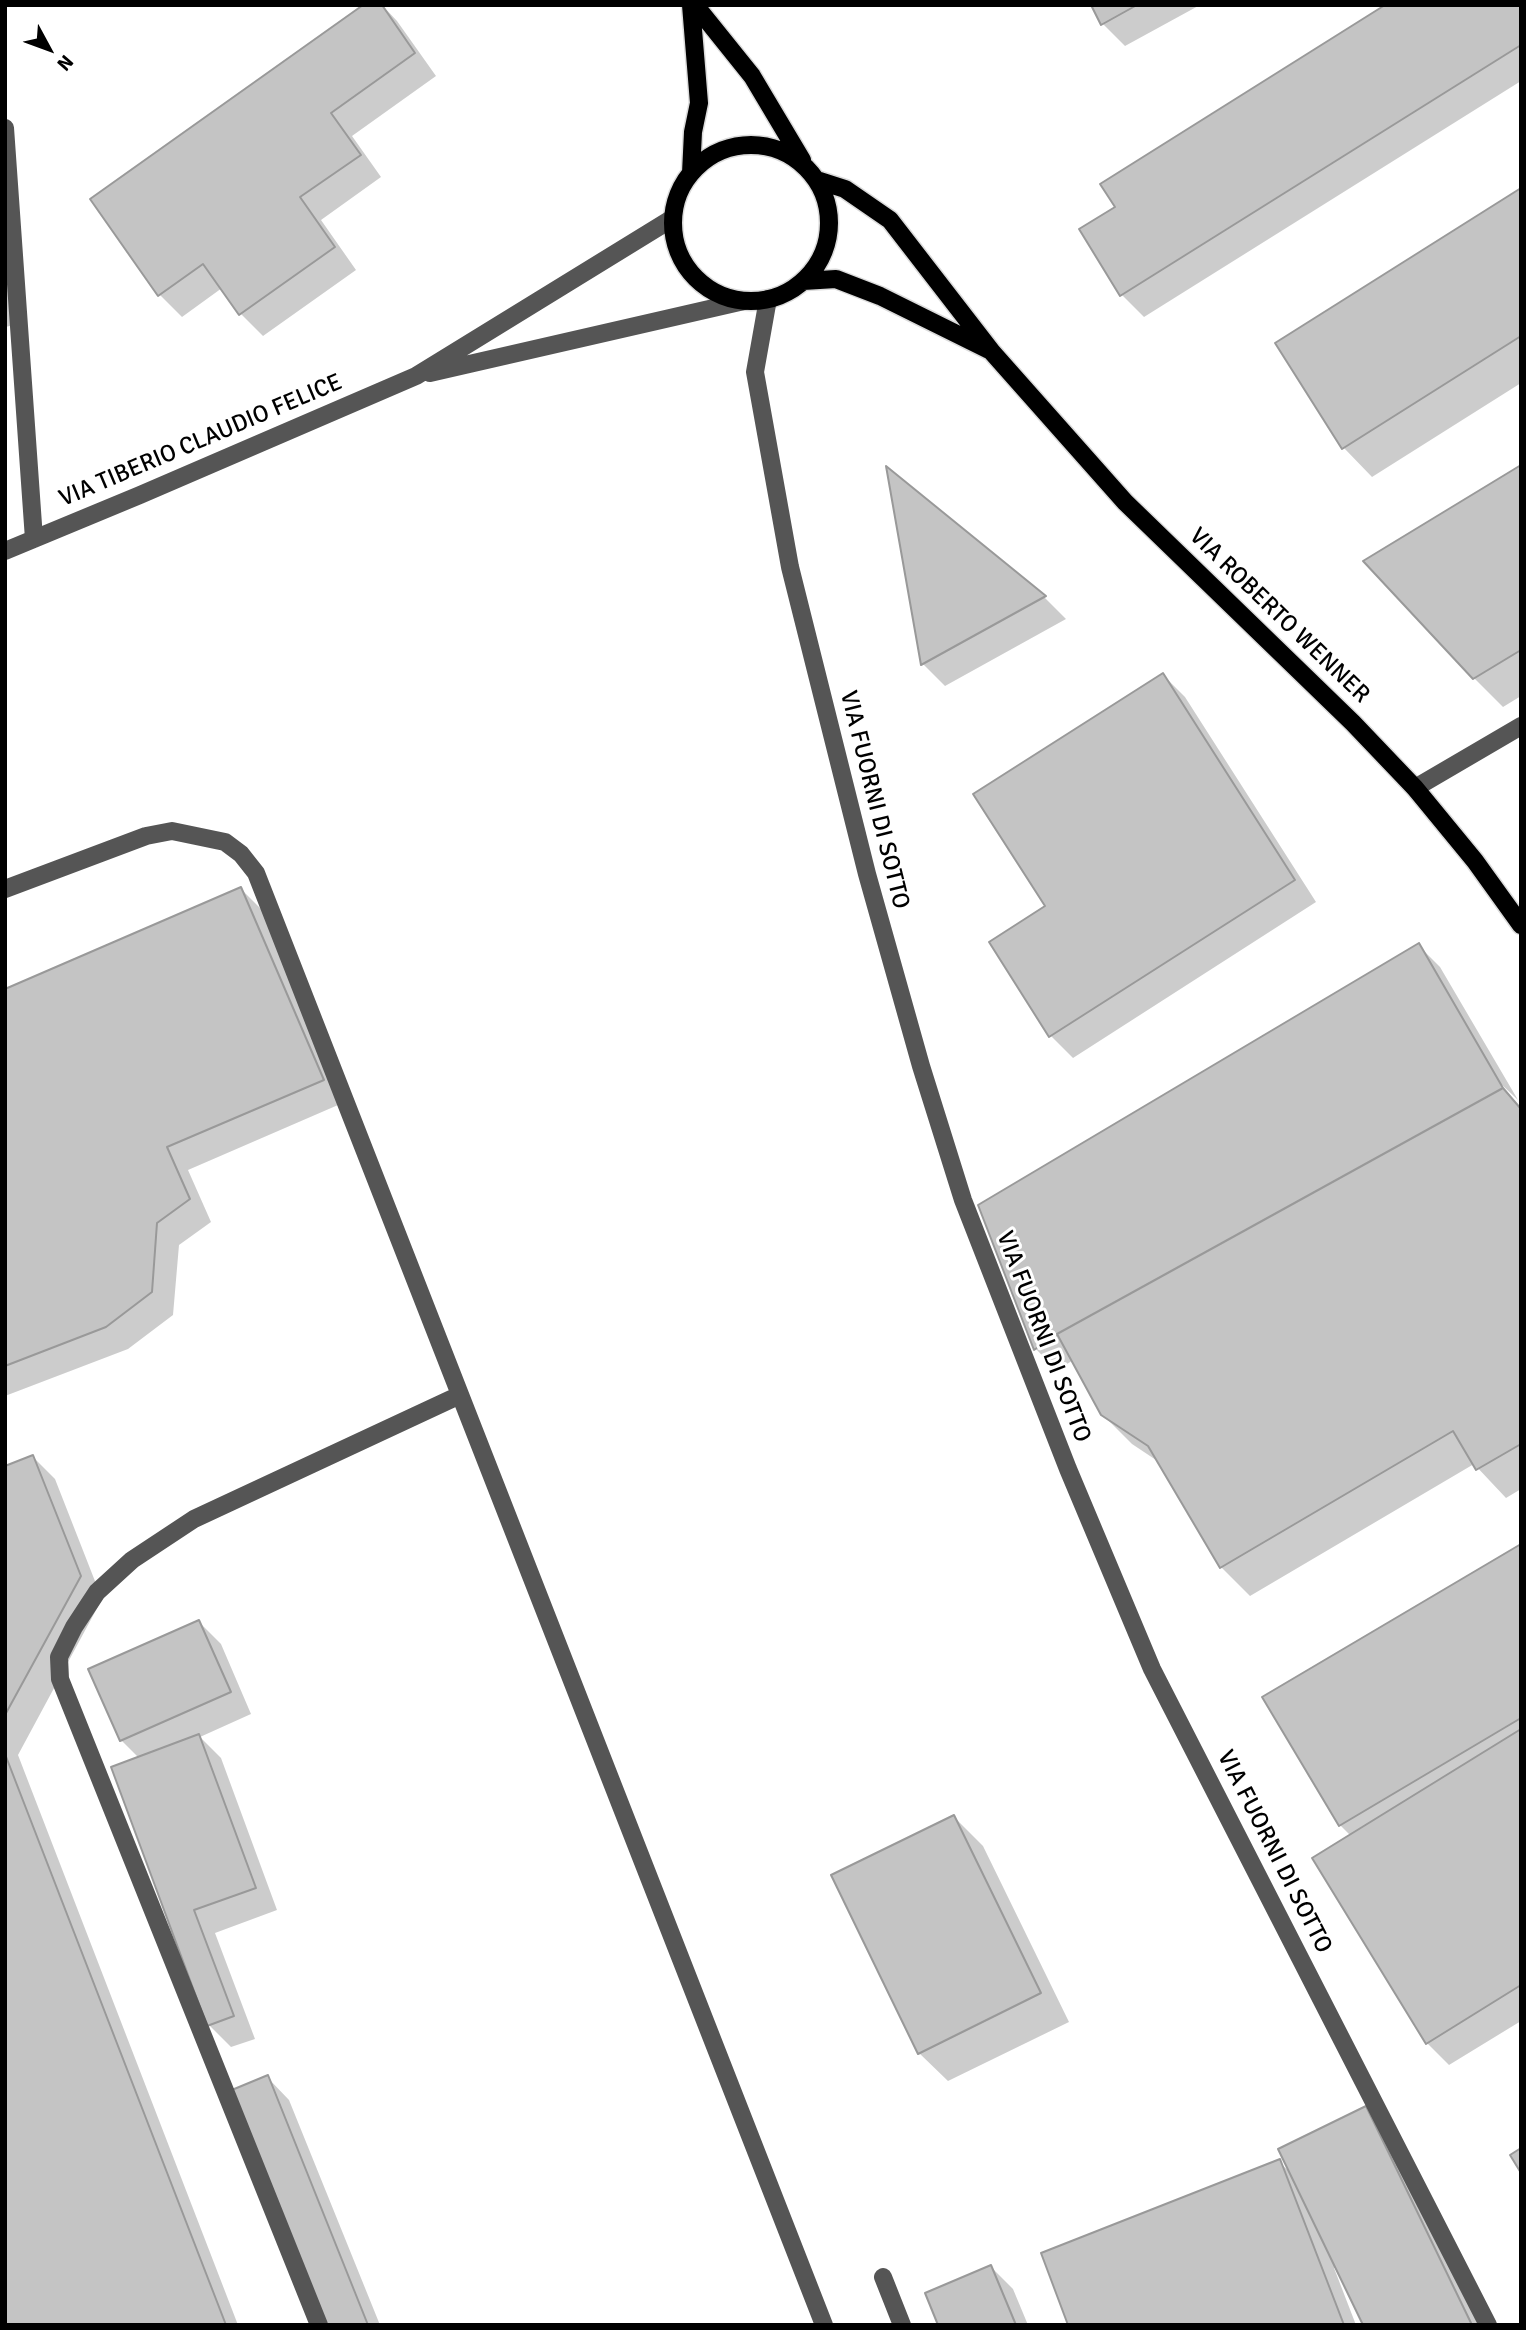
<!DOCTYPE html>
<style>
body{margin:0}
#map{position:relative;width:1526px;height:2330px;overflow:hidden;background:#fff;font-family:Signika,sans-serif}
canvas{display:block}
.frame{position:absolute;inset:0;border:7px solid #000;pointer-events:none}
.north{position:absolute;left:14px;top:14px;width:70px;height:70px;-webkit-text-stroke:5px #fff;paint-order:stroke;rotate:131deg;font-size:19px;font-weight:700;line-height:28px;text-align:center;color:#000}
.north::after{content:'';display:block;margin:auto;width:24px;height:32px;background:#000;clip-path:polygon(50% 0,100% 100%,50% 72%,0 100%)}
</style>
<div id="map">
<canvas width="1526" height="2330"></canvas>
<div class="frame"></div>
<div class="north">N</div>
</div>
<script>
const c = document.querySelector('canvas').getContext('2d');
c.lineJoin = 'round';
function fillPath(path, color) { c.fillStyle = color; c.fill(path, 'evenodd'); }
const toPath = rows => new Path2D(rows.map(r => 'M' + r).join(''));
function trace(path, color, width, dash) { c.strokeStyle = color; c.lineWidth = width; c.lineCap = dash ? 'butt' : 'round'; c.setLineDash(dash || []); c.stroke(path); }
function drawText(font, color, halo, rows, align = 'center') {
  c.font = font + ' Signika,sans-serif'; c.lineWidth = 6; c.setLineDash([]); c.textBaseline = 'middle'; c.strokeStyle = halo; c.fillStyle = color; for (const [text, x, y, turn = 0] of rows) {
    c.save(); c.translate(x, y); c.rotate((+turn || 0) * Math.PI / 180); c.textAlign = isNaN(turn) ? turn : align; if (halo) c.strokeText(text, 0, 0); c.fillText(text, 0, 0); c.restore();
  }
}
const shadow = toPath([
 [382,5,397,21,436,76,352,136,381,177,321,220,356,270,263,336,241,314,222,288,182,317,160,295,92,199],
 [1093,5,1200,5,1125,46,1103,24],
 [1388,5,1521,5,1521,81,1144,317,1122,295,1081,230,1117,207],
 [1521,190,1521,383,1372,477,1344,448],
 [5,192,25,323,5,327],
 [1521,467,1521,696,1503,707,1474,678],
 [888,470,1044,597,1066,619,945,686,923,664],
 [1163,675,1185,697,1316,902,1073,1058,1051,1036,1047,907],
 [241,889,263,911,345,1102,188,1170,211,1222,179,1245,173,1315,128,1349,5,1396,5,990],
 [1418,945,1440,967,1518,1100,1501,1084,1501,1089,1521,1108,1521,1489,1506,1498,1474,1464,1250,1596,1221,1567,1159,1462,1132,1444,1102,1414,1073,1360,1057,1371,1036,1349,980,1206],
 [33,1457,55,1479,102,1599,18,1755,238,2325,5,2325,5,1468],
 [1521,1546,1521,2021,1449,2065,1427,2043,1351,1836,1340,1825],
 [199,1622,221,1644,251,1714,200,1737,221,1758,277,1910,215,1933,255,2039,231,2047,209,2025,139,1758,121,1740],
 [954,1817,983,1846,1069,2022,948,2081,919,2053],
 [267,2077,289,2100,380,2325,322,2325],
 [1366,2108,1388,2130,1482,2325,1365,2325,1337,2267,1334,2268,1356,2325,1070,2325,1279,2162,1291,2173],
 [991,2267,1013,2289,1028,2325,940,2325]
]);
const building = toPath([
 [363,5,382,5,415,53,331,113,361,155,300,197,335,247,239,315,203,264,158,296,90,199,363,5],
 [1091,5,1137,5,1101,25,1091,5],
 [1385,5,1520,5,1521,45,1120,296,1079,229,1115,207,1100,184,1385,5],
 [1521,188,1521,336,1342,449,1275,343,1521,188],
 [1521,465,1521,650,1473,679,1363,561,1521,465],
 [886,466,1046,596,921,665,886,466],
 [1163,673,1295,880,1049,1037,989,942,1045,906,973,794,1163,673],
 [241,887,324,1080,167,1147,190,1199,157,1223,152,1292,106,1327,5,1366,5,989,241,887],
 [1419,943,1503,1088,1057,1334,1034,1350,978,1205,1419,943],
 [1503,1088,1521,1109,1521,1444,1476,1470,1453,1431,1220,1568,1148,1446,1101,1415,1057,1334,1503,1088],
 [33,1455,81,1576,5,1715,5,1466,33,1455],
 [1521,1544,1521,1718,1339,1826,1262,1697,1521,1544],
 [199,1620,231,1692,120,1741,88,1669,199,1620],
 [1521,1729,1521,1985,1426,2044,1312,1858,1521,1729],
 [199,1734,256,1888,194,1910,234,2016,207,2026,111,1767,199,1734],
 [5,1754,226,2325,5,2325,5,1754],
 [954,1815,1041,1993,918,2054,831,1875,954,1815],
 [268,2075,368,2325,321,2325,227,2092,268,2075],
 [1366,2106,1472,2325,1363,2325,1278,2149,1366,2106],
 [1521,2148,1521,2173,1510,2155,1521,2148],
 [1280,2159,1344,2325,1068,2325,1041,2253,1280,2159],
 [991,2265,1016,2325,938,2325,925,2293,991,2265]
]);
const minor = toPath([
 [5,128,34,539],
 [768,299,755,372,790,567,867,874,921,1066,963,1200,1068,1469,1152,1669,1488,2325],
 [430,373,744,301],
 [5,551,140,495,416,376,673,218],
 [1415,788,1521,726],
 [5,889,146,836,172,831,225,842,241,854,256,873,824,2325],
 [883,2277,902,2325],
 [319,2325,60,1679,59,1657,74,1627,97,1592,132,1560,194,1519,460,1395]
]);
const major = toPath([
 [695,5,752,76,802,160],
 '673 223a78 78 0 1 1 156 0a78 78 0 1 1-156 0Z',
 [691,173,693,132,699,103,691,5],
 [817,180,845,189,890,220,992,352,1125,502,1353,723,1415,788,1475,861,1521,925],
 [803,281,836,279,880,296,989,350]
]);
const streetNames = [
 ["VIA TIBERIO CLAUDIO FELICE",201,441,-23],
 ["VIA ROBERTO WENNER",1279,616,44],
 ["VIA FUORNI DI SOTTO",874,800,76],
 ["VIA FUORNI DI SOTTO",1043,1337,69],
 ["VIA FUORNI DI SOTTO",1274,1852,63]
];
fillPath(shadow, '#0003');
fillPath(building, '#c4c4c4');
trace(building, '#999', 2);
trace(major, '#dbdbdb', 21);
trace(minor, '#555', 18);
trace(major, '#000', 18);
drawText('24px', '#000', '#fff', streetNames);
</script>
